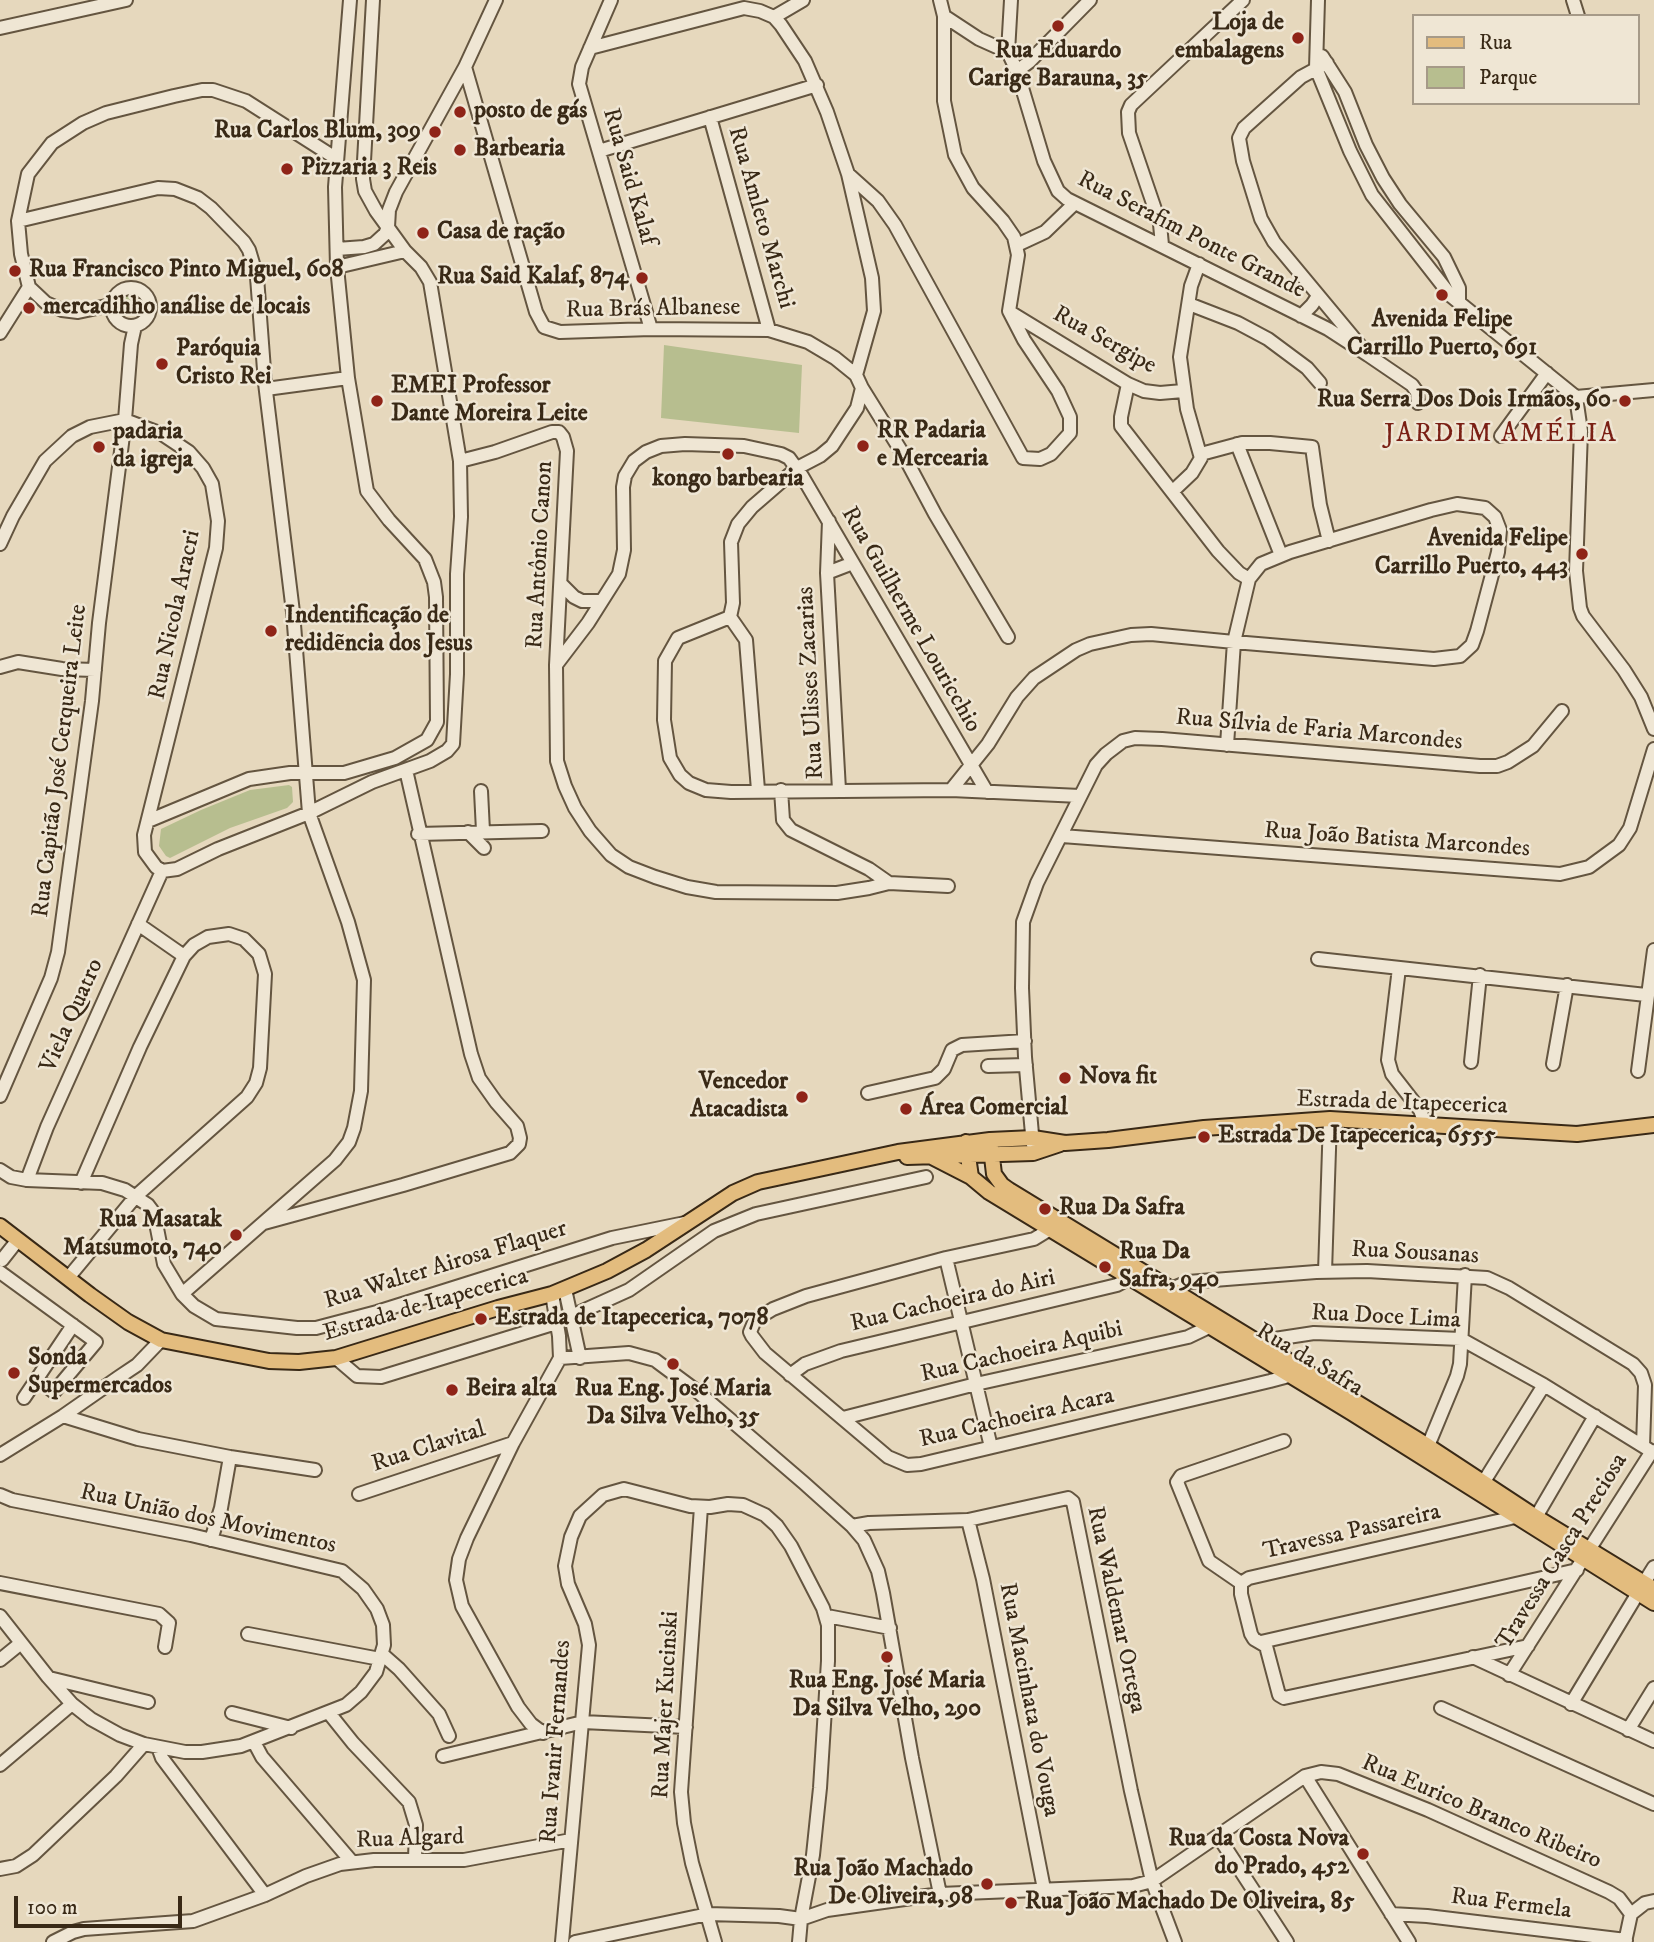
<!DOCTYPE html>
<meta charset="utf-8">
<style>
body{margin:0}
#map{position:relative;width:1654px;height:1942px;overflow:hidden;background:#e6d8bd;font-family:"IM FELL DW Pica",serif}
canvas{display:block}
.legend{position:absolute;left:1412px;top:14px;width:228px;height:91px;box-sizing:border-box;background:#efe6d4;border:2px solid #a69a88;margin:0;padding:9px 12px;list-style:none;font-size:21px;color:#392916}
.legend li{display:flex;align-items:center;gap:14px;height:35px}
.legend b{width:35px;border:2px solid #a69a88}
.scale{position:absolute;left:14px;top:1896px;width:168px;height:32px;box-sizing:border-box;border:4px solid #392916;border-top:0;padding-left:9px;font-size:21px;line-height:24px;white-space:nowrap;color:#392916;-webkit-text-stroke:5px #efe6d4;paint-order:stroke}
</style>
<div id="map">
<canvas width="1654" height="1942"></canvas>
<ul class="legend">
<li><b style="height:9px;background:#e3bc7e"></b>Rua</li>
<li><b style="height:19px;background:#b7be8f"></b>Parque</li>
</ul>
<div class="scale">100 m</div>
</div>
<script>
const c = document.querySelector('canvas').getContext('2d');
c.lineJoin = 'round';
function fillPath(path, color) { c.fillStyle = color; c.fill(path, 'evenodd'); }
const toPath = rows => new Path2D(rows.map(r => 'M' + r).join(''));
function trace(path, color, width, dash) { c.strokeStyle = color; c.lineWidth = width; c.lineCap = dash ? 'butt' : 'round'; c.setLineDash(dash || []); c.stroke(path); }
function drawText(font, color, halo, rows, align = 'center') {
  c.font = font + ' "IM FELL DW Pica",serif'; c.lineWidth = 5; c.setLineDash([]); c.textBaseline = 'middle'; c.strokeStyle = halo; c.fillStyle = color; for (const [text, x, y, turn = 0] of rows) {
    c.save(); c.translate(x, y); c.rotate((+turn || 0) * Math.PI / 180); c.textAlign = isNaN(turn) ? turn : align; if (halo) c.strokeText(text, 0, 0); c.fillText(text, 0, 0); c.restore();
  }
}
const green = toPath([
 [126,294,139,295,142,306,136,314,122,315,116,303],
 [664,345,802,365,799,433,661,418],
 [289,785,292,787,293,802,287,808,230,828,170,858,166,856,159,846,161,829,201,810,250,790]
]);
const minor = toPath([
 [611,0,582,67,579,84,651,329],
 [1011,0,1008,52,1017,71,1044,161,1058,191,1067,199,1328,329,1368,355],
 [1318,0,1316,68,1350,151,1372,195,1451,296,1576,397,1581,431,1576,571,1580,608,1583,616,1624,670,1641,697,1654,729],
 [1573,0,1578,16],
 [944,16,979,39,1008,52],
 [774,17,803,0],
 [0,28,126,0],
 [590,48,744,8,760,11,774,17,781,25,805,61,827,112,848,174,872,278,874,311,856,375],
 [1322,56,1345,92,1366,145,1383,178,1400,204,1444,257,1459,288,1459,301],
 [1327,63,1301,77,1244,128,1239,138,1243,161,1261,219,1274,242,1368,355,1412,385,1417,392,1418,403],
 [465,67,536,312,544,327,560,332,651,329,769,330,808,342,835,358,856,375,862,388,857,408,832,446,820,456,797,468,752,507,738,524,731,542,733,603,730,617,678,638,665,661,664,720,670,758,680,775,689,783,706,790,731,792,951,790,1080,796],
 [1017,71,1029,62,1090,0],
 [710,117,769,330],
 [599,151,817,85],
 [848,174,878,201,895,225,1023,458,1040,459,1051,454,1070,433,1070,417,1058,391,1024,340,1009,311,1018,255,1014,237,1003,221,973,188,955,155,944,101,944,16,940,0],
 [18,221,158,188,175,189,198,198,211,208,244,242,249,250,257,277,265,383,293,612,309,813,348,922,364,980,361,1091,354,1128,349,1142,335,1160,182,1294],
 [1017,245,1045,232,1075,203],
 [1162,245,1160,224,1129,133,1128,112,1131,105,1243,0],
 [337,249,364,247,374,244,385,234,388,227,389,210,396,192,465,67,496,0],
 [337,267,405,251],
 '112 307a19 19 0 1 1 38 0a19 19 0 1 1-38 0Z',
 [1189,304,1238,323,1268,339,1307,368,1320,383],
 [111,305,78,312,62,310,46,303,29,287,21,254,18,221,28,174,52,143,83,123,106,113,174,96,202,90,213,90,246,101,337,159],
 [1010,312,1128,384,1144,391,1160,393,1183,391],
 [1301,316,1312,305,1318,296],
 [0,333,29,287],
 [1128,384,1121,417,1121,426,1218,551,1239,573,1249,579],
 [862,388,903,454,935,514,1008,637],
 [266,389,348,378],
 [1576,397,1654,390],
 [1501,436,1547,373],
 [1237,444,1281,555],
 [1201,454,1242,443,1270,443,1312,447,1320,505,1329,541],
 [460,461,495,452,552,432,559,432,563,437,567,451,556,665,557,761,565,786,575,808,590,831,611,855,629,867,655,877,687,887,716,892,837,893,869,888,889,883,948,886],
 [1173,491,1192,473,1201,458,1187,409,1180,357,1191,286,1199,264],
 [829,521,827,573,839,790],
 [0,544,13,516,45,461,72,436,90,427,125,420,162,434,189,452,203,468,212,484,218,521,216,548,144,835,145,852,156,867,162,871,177,869,218,849,309,813,372,782,430,761,447,751,453,744,457,674,457,574,461,517,460,461,430,282,421,267,405,251,376,211,365,191,363,179,373,0],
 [827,573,853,563],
 [562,585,574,597,582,601,602,601],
 [730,617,746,640,758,790],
 [556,665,588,623,619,574,624,550,623,487,625,476,634,461,646,452,661,446,685,444,744,446,781,454,789,458,802,476,987,792],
 [0,667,18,662,62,669,95,670],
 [781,790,783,820,791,830,869,869,889,883],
 [951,790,988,744,1017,697,1034,678,1076,650,1090,644,1131,635,1151,634,1234,642,1434,659,1460,656,1472,645,1477,631,1498,552,1500,530,1495,517,1485,508,1457,504,1431,510,1290,552,1261,564,1249,579,1234,642,1227,745],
 [481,791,483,831],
 [148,821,249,779,290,773,344,773,395,758,427,740,437,722,436,597,434,582,425,559,389,520,367,491,348,378,337,267,335,187,350,0],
 [468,832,484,848],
 [418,834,542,831],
 [1062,836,1560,874,1589,867,1619,845,1630,828,1654,749],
 [138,924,184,956],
 [1318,959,1646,995],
 [1399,968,1388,1060,1392,1074,1420,1110,1425,1124],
 [1471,1062,1480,975],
 [1553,1064,1567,985],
 [988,1066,1026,1065],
 [1638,1071,1654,950],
 [868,1093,935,1078,944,1069,952,1050,962,1045,1025,1041],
 [0,1096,51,978,58,952,92,701,99,623,125,420,131,344,135,326],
 [1033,1145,1025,1057,1022,988,1023,922,1037,883,1096,765,1106,754,1123,741,1135,738,1162,739,1480,766,1497,766,1508,762,1533,746,1562,711],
 [0,1170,11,1177,27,1180,102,1183,125,1190,148,1205,154,1213,164,1264,182,1294,194,1306,216,1319,297,1328,316,1328,377,1312,612,1238,685,1223],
 [27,1180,47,1127,162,871],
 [1055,1222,1052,1228,1034,1239,946,1258,806,1296,773,1309,755,1320,750,1332,752,1336,765,1353,888,1457,907,1465,921,1464,1270,1381,1285,1377,1293,1370],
 [264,1223,403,1185,510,1153,519,1144,520,1138,517,1126,496,1102,479,1078,471,1054,406,770],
 [946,1258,991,1447],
 [0,1259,2,1260,17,1241],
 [0,1272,96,1342,54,1392,37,1379],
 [1325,1272,1330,1119],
 [68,1278,136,1196,247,1097,256,1083,260,1068,265,974,259,954,244,939,229,934,208,937,194,945,184,956,140,1047,81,1183],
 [565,1289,580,1358],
 [1171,1289,1188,1282,1316,1272,1367,1271,1487,1278,1509,1288,1633,1364,1641,1373,1645,1385,1643,1446],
 [1255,1342,1314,1333,1461,1339,1544,1385,1654,1453],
 [336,1358,357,1376,381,1377,556,1323,629,1290,714,1231,756,1214,926,1177],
 [560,1358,629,1353,655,1360,698,1392,804,1483,852,1526,864,1540,878,1571,883,1593,912,1758,940,1894],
 [790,1375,805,1364,841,1351,1117,1285,1130,1278],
 [24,1398,73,1325],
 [63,1416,138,1439,230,1457,315,1470],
 [843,1418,976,1384,1188,1337,1209,1327],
 [1428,1446,1457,1376,1460,1364,1465,1275],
 [0,1455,63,1416,119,1377,137,1365,161,1340],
 [1483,1483,1544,1385],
 [359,1494,513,1443],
 [0,1495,12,1500,191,1535,342,1571,363,1589,377,1609,383,1625,384,1645,376,1672,361,1692,346,1705,241,1746,202,1752,185,1752,144,1744,120,1735,91,1719,72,1704,48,1677,0,1616],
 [701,1507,681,1792,684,1823,692,1863,715,1942],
 [1536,1517,1595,1416],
 [968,1520,983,1579,1044,1889],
 [852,1526,869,1523,968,1520,1068,1498,1073,1502,1131,1791,1152,1881,1175,1942],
 [211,1540,221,1508,230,1457],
 [0,1583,159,1614,169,1623,165,1647],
 [1241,1583,1241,1594,1251,1634,1254,1639,1266,1646,1279,1695,1284,1698,1528,1646],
 [1241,1583,1249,1578,1515,1517],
 [1241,1583,1209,1561,1177,1482,1181,1476,1284,1441],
 [1644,1583,1654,1567],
 [827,1616,890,1628],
 [248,1634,380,1659],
 [1261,1642,1577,1570],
 [382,1654,399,1669,439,1714,449,1736],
 [1473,1657,1654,1741],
 [0,1660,21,1643],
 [1509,1675,1652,1451],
 [49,1678,148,1702],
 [1571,1704,1638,1593],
 [1441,1708,1654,1804],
 [232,1713,291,1728],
 [329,1713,353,1743,409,1802,416,1825,415,1860],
 [1628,1730,1654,1688],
 [543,1733,531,1724,518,1707,462,1606,456,1580,459,1559,467,1538,513,1443,560,1358,559,1336,552,1294],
 [254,1742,262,1757,352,1862],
 [158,1747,162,1758,265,1895],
 [443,1756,583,1722,686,1727],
 [0,1765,72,1704],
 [1305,1776,1409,1942],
 [1218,1836,1287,1942],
 [0,1869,16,1866,33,1855,116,1776,144,1744],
 [1391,1914,1427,1916,1626,1940],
 [801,1919,827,1910,940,1894,1133,1886,1152,1881,1305,1776,1321,1772,1338,1774,1428,1810,1609,1892,1619,1898,1631,1914],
 [53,1942,73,1932,84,1929,193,1921,265,1895,306,1876,340,1864,374,1860,464,1860,571,1840],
 [562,1942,589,1645,585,1624,568,1584,565,1566,571,1537,580,1516,603,1495,624,1489,690,1506,710,1507,728,1504,743,1505,765,1515,777,1526,791,1546,823,1608,828,1625,828,1661,820,1788,813,1855,801,1919,799,1942],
 [575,1942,708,1914,779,1916,801,1919],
 [1625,1942,1631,1914,1645,1903,1654,1901]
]);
const major = toPath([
 [990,1140,994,1174,1002,1185,1009,1190,1428,1446,1536,1517,1654,1589],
 [966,1142,971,1177,989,1192,1352,1413,1654,1603],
 [907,1157,1033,1153,1060,1144],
 [932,1157,971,1177],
 [0,1226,90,1295,128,1322,161,1340,269,1361,299,1362,336,1358,498,1308,552,1294,607,1271,646,1250,733,1193,758,1182,898,1152,990,1140,1033,1138,1065,1143,1108,1140,1204,1128,1330,1119,1577,1134,1654,1125]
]);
const markers = [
 [1058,26,7,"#8f2418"],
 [1298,38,7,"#8f2418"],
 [460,112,7,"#8f2418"],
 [435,132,7,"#8f2418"],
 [460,150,7,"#8f2418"],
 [287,169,7,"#8f2418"],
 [423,233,7,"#8f2418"],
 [15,271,7,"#8f2418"],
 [642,278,7,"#8f2418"],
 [1442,295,7,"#8f2418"],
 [29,308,7,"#8f2418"],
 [162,364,7,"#8f2418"],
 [377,401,7,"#8f2418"],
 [1625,401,7,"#8f2418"],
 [863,446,7,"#8f2418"],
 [99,447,7,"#8f2418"],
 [728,454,7,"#8f2418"],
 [1582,554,7,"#8f2418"],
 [271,631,7,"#8f2418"],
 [1065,1078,7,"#8f2418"],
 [802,1097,7,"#8f2418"],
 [906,1109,7,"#8f2418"],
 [1204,1137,7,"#8f2418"],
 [1045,1209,7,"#8f2418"],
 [236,1235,7,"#8f2418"],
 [1105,1267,7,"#8f2418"],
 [481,1319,7,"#8f2418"],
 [673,1364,7,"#8f2418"],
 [14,1373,7,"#8f2418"],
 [452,1390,7,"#8f2418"],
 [887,1657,7,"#8f2418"],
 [1363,1854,7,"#8f2418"],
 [987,1884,7,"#8f2418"],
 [1011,1903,7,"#8f2418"]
];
const poiNames = [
 ["Loja de",1284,24,"right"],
 ["embalagens",1284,52,"right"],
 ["Rua Eduardo",1058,52,"center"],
 ["Carige Barauna, 35",1058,80,"center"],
 ["posto de gás",474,112],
 ["Rua Carlos Blum, 309",421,132,"right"],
 ["Barbearia",474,150],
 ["Pizzaria 3 Reis",301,169],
 ["Casa de ração",437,233],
 ["Rua Francisco Pinto Miguel, 608",29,271],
 ["Rua Said Kalaf, 874",628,278,"right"],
 ["mercadihho análise de locais",43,308],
 ["Avenida Felipe",1442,321,"center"],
 ["Carrillo Puerto, 691",1442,349,"center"],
 ["Paróquia",176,350],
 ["Cristo Rei",176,378],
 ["EMEI Professor",391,387],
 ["Dante Moreira Leite",391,415],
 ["Rua Serra Dos Dois Irmãos, 60",1611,401,"right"],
 ["RR Padaria",877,432],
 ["e Mercearia",877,460],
 ["padaria",113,433],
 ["da igreja",113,461],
 ["kongo barbearia",728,480,"center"],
 ["Avenida Felipe",1568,540,"right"],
 ["Carrillo Puerto, 443",1568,568,"right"],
 ["Indentificação de",285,617],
 ["redidẽncia dos Jesus",285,645],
 ["Nova fit",1079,1078],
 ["Vencedor",788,1083,"right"],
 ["Atacadista",788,1111,"right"],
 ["Área Comercial",920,1109],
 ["Estrada De Itapecerica, 6555",1218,1137],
 ["Rua Da Safra",1059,1209],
 ["Rua Masatak",222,1221,"right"],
 ["Matsumoto, 740",222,1249,"right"],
 ["Rua Da",1119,1253],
 ["Safra, 940",1119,1281],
 ["Estrada de Itapecerica, 7078",495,1319],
 ["Sonda",28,1359],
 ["Supermercados",28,1387],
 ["Beira alta",466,1390],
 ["Rua Eng. José Maria",673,1390,"center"],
 ["Da Silva Velho, 35",673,1418,"center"],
 ["Rua Eng. José Maria",887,1682,"center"],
 ["Da Silva Velho, 290",887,1710,"center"],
 ["Rua da Costa Nova",1349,1840,"right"],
 ["do Prado, 452",1349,1868,"right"],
 ["Rua João Machado",973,1870,"right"],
 ["De Oliveira, 98",973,1898,"right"],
 ["Rua João Machado De Oliveira, 85",1025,1903]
];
const streetNames = [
 ["Rua Said Kalaf",628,177,74],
 ["Rua Amleto Marchi",760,218,74],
 ["Rua Serafim Ponte Grande",1191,236,27],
 ["Rua Brás Albanese",653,310,-1],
 ["Rua Sergipe",1104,341,29],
 ["Rua Antônio Canon",541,555,-87],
 ["Rua Nicola Aracri",176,615,-78],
 ["Rua Guilherme Louricchio",910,620,60],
 ["Rua Ulisses Zacarias",812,683,-93],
 ["Rua Sílvia de Faria Marcondes",1319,731,5],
 ["Rua Capitão José Cerqueira Leite",61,761,-83],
 ["Rua João Batista Marcondes",1397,841,4],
 ["Viela Quatro",73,1016,-66],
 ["Estrada de Itapecerica",1402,1104,2],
 ["Rua Sousanas",1415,1254,3],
 ["Rua Walter Airosa Flaquer",446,1266,-17],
 ["Rua Cachoeira do Airi",953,1302,-13],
 ["Estrada de Itapecerica",426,1306,-16],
 ["Rua Doce Lima",1386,1318,3],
 ["Rua Cachoeira Aquibi",1022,1353,-13],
 ["Rua da Safra",1309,1361,31],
 ["Rua Cachoeira Acara",1017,1419,-13],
 ["Rua Clavital",429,1448,-18],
 ["Rua União dos Movimentos",208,1520,12],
 ["Travessa Passareira",1352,1533,-13],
 ["Travessa Casca Preciosa",1563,1552,-58],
 ["Rua Waldemar Ortega",1115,1610,78],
 ["Rua Macinhata do Vouga",1028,1700,79],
 ["Rua Majer Kucinski",667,1705,-87],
 ["Rua Ivanir Fernandes",557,1742,-86],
 ["Rua Eurico Branco Ribeiro",1481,1813,23],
 ["Rua Algard",410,1840,-2],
 ["Rua Fermela",1511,1905,7]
];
const neighbourhoodNames = [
 ["JARDIM AMÉLIA",1501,436]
];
fillPath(green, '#b7be8f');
trace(minor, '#645540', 16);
trace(major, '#392916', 18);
trace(minor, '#efe6d4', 12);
trace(major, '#e3bc7e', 14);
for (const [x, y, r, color] of markers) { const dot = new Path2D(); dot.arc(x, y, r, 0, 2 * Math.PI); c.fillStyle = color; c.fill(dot); trace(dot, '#efe6d4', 2.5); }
drawText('bold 24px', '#392916', '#efe6d4', poiNames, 'left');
drawText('24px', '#392916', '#efe6d4', streetNames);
c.letterSpacing = '2px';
drawText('26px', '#7a1f14', '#efe6d4', neighbourhoodNames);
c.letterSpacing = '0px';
</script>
